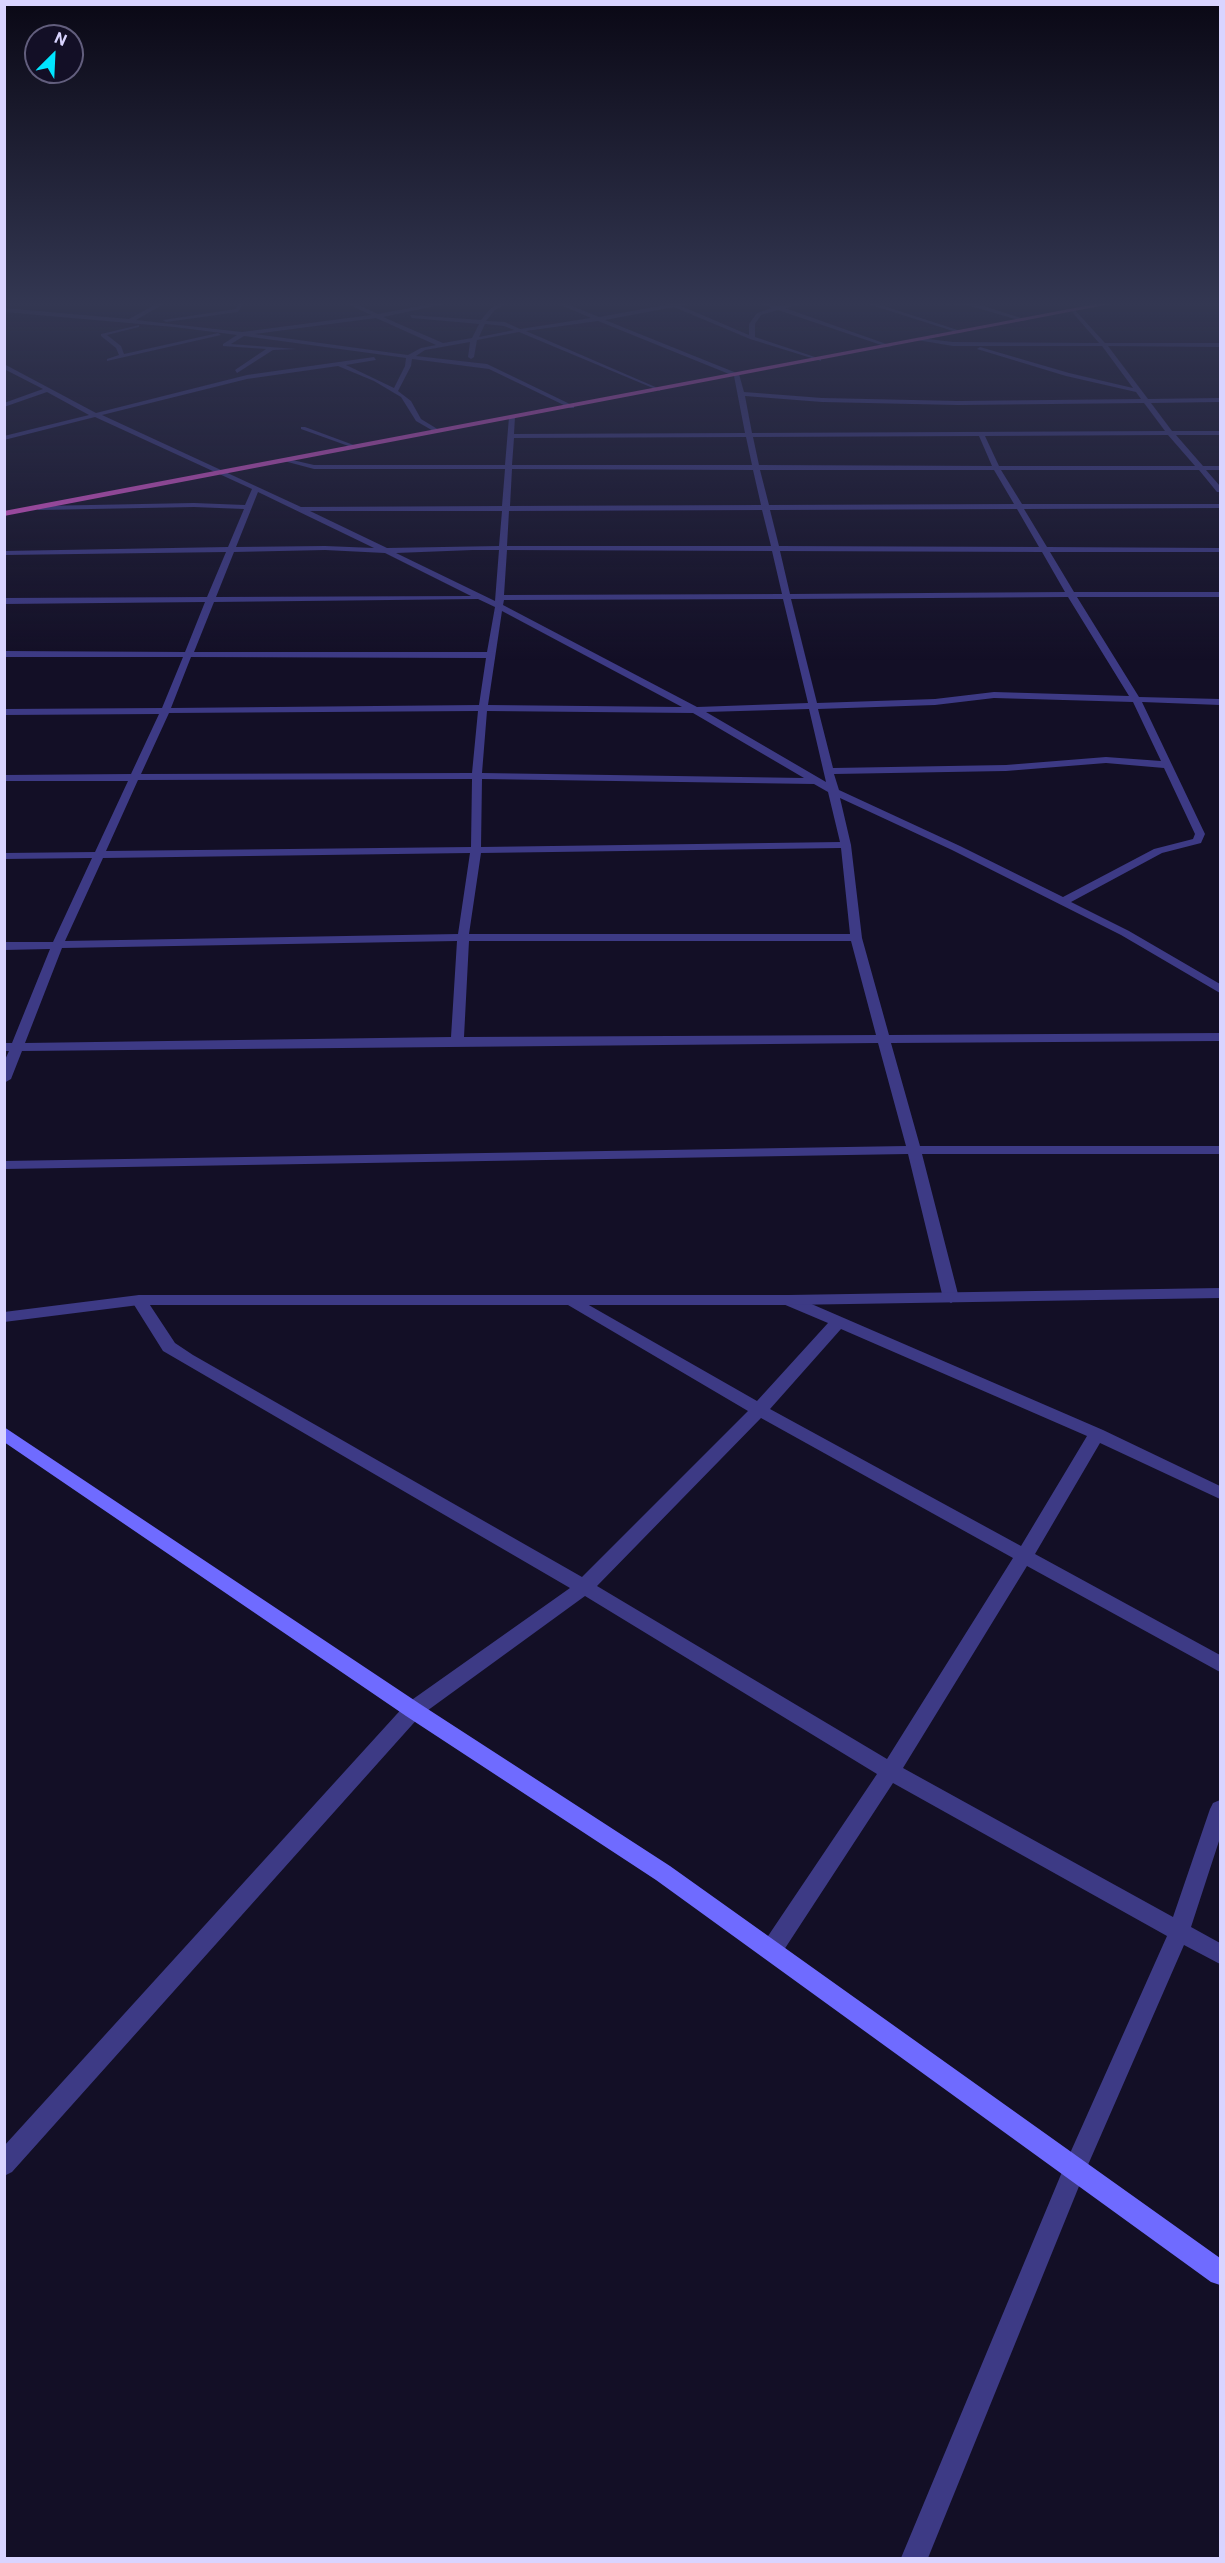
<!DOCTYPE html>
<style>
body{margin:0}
#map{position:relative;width:1225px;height:2563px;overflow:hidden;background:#130f26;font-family:Roboto,sans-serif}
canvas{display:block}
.frame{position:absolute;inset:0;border:6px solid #d9d4ff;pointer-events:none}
.north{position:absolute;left:24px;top:24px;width:60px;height:60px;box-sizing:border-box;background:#130f26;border:2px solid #625e7d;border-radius:50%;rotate:24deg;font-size:16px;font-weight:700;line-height:24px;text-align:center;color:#d9d4ff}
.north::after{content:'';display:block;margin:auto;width:21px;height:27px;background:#00e5ff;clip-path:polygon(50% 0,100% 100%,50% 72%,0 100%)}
</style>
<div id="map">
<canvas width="1225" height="2563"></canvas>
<div class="frame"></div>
<div class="north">N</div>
</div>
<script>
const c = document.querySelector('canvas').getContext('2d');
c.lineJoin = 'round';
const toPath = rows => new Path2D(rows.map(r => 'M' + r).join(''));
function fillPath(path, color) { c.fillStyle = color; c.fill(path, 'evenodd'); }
const minor = toPath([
 [160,302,167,302,136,320,242,332,371,315,344,302,352,302,378,314,441,302,454,302,383,317,443,343,472,338,479,324,412,318,410,315,481,320,491,308,502,302,509,302,495,310,486,321,505,322,520,329,591,318,554,302,562,302,599,317,682,302,694,302,681,306,749,335,749,324,757,313,772,308,759,302,778,306,811,302,785,308,892,346,887,347,778,310,761,315,755,324,755,337,821,359,821,361,750,339,674,307,605,320,739,374,744,392,822,398,958,401,1141,399,1136,392,1066,376,977,349,980,347,1069,373,1133,388,1102,346,953,346,917,340,920,338,953,342,1099,343,1072,312,1074,309,1105,343,1220,343,1220,347,1108,346,1148,399,1220,398,1220,402,1151,403,1172,431,1220,431,1220,435,1176,435,1203,466,1220,466,1220,470,1206,470,1220,486,1220,492,1217,492,1199,470,1001,470,1022,504,1220,504,1220,508,1024,509,1047,547,1220,548,1220,552,1050,552,1074,592,1220,592,1220,597,1077,597,1139,697,1220,699,1220,705,1142,702,1205,834,1201,843,1162,853,1071,902,1129,931,1220,984,1220,993,1121,935,952,850,840,798,851,845,862,938,889,1035,1220,1033,1220,1041,891,1043,920,1146,1220,1146,1220,1154,922,1154,959,1298,951,1303,943,1298,908,1154,4,1169,4,1161,906,1146,878,1043,22,1051,11,1079,4,1083,4,1062,9,1051,4,1051,4,1043,12,1043,50,949,4,950,4,942,53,942,92,858,4,859,4,853,95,852,128,781,4,781,4,775,131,774,159,714,4,715,4,709,162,708,183,657,4,657,4,651,185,652,205,602,4,604,4,598,207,597,226,552,4,555,4,551,228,547,244,509,194,507,39,510,35,508,39,506,194,503,245,505,252,489,95,417,4,440,4,436,89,415,47,392,4,407,4,403,43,389,4,369,4,364,96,413,247,375,374,357,376,360,346,365,394,388,405,366,406,358,244,336,231,344,296,349,273,350,237,373,235,370,266,349,223,346,223,344,237,335,174,327,4,312,4,308,129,319,160,302],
 [376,318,436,345,421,348,408,355,255,334,376,318],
 [598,321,734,376,745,433,514,434,515,417,512,415,509,417,505,465,314,465,288,459,284,461,314,469,505,469,502,506,301,507,102,415,247,379,338,366,374,381,401,397,416,421,435,432,439,432,439,430,421,419,411,401,398,391,411,366,412,359,489,369,570,408,574,408,574,406,487,364,416,356,425,350,470,342,468,357,471,359,474,357,477,340,519,332,660,391,660,389,526,331,598,321],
 [485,324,504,326,514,330,479,337,485,324],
 [745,396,822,402,958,405,1144,403,1165,431,752,433,745,396],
 [1168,435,1195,466,999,466,985,436,1168,435],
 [979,436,992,466,759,465,753,437,979,436],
 [746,437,752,465,512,465,514,438,746,437],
 [512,469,753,470,761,505,510,506,512,469],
 [760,470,994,470,1014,504,769,505,760,470],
 [258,492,374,548,325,546,236,547,258,492],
 [1017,509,1039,547,779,546,770,510,1017,509],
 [762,510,771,546,507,546,509,511,762,510],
 [310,511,502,511,499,546,387,548,310,511],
 [325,550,385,553,471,596,216,597,234,552,325,550],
 [473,550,499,550,495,601,396,553,473,550],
 [507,550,772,551,782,594,504,595,507,550],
 [780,551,1042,552,1065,592,790,594,780,551],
 [1068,597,1129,696,994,692,935,699,817,703,791,599,1068,597],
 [478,599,495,607,487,652,194,652,214,602,478,599],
 [783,599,808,703,697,707,503,605,504,600,783,599],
 [502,611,682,707,488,705,502,611],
 [191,657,486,658,479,705,171,708,191,657],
 [994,698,1133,702,1161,761,1106,757,1006,765,833,768,818,709,935,705,994,698],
 [809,709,826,782,706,712,809,709],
 [478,711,472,773,141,774,169,713,478,711],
 [487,711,693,713,804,778,482,773,487,711],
 [1106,763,1164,768,1195,834,1193,839,1154,849,1063,897,960,846,839,790,834,774,1006,771,1106,763],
 [472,779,471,847,106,851,138,780,472,779],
 [482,779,814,784,828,792,840,842,481,847,482,779],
 [841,848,850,934,469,934,481,853,841,848],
 [470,853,458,934,65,941,103,858,470,853],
 [457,941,451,1037,25,1043,62,948,457,941],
 [469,941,851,941,876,1035,464,1037,469,941],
 [238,302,244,302,238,312,166,322,163,320,236,309,238,302],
 [862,302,871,302,964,332,959,333,862,302],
 [875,302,971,302,1027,320,1022,321,967,305,875,302],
 [139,325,139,327,107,335,121,346,124,354,218,333,221,335,107,361,107,359,119,355,116,348,101,336,101,334,139,325],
 [301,427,305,427,359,447,354,448,301,429,301,427],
 [139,1295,144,1296,175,1343,193,1355,582,1577,748,1411,568,1305,565,1301,573,1296,757,1401,828,1323,783,1304,780,1300,788,1295,793,1296,1103,1430,1220,1486,1220,1499,1100,1443,1035,1554,1220,1655,1220,1672,1027,1566,903,1768,1173,1917,1210,1809,1213,1803,1220,1800,1220,1838,1191,1927,1220,1943,1220,1964,1184,1945,1084,2174,928,2558,901,2558,1067,2160,1167,1936,893,1783,780,1956,772,1959,764,1956,761,1949,764,1942,877,1774,585,1596,420,1716,12,2172,4,2176,4,2146,406,1704,570,1588,163,1351,131,1300,139,1295],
 [841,1329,1087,1436,1021,1546,770,1409,841,1329],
 [761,1418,1013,1558,887,1759,597,1586,761,1418]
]);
const tertiary = toPath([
 [1220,1288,1220,1298,788,1305,139,1305,4,1322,4,1312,139,1295,788,1295,1220,1288]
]);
const secondary = toPath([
 [4,1427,420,1704,670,1866,1220,2258,1220,2285,1211,2282,656,1880,406,1716,4,1442,4,1427]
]);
const trunk = toPath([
 [1106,302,1121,302,4,516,4,511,1106,302]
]);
fillPath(minor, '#3d3a85');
fillPath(tertiary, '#3d3a85');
fillPath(secondary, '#6f6bff');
fillPath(trunk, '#e055d1');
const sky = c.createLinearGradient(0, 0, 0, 661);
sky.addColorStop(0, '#0a0815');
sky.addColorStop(0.46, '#333752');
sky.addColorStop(1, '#33375200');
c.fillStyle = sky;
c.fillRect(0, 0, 1225, 661);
</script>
